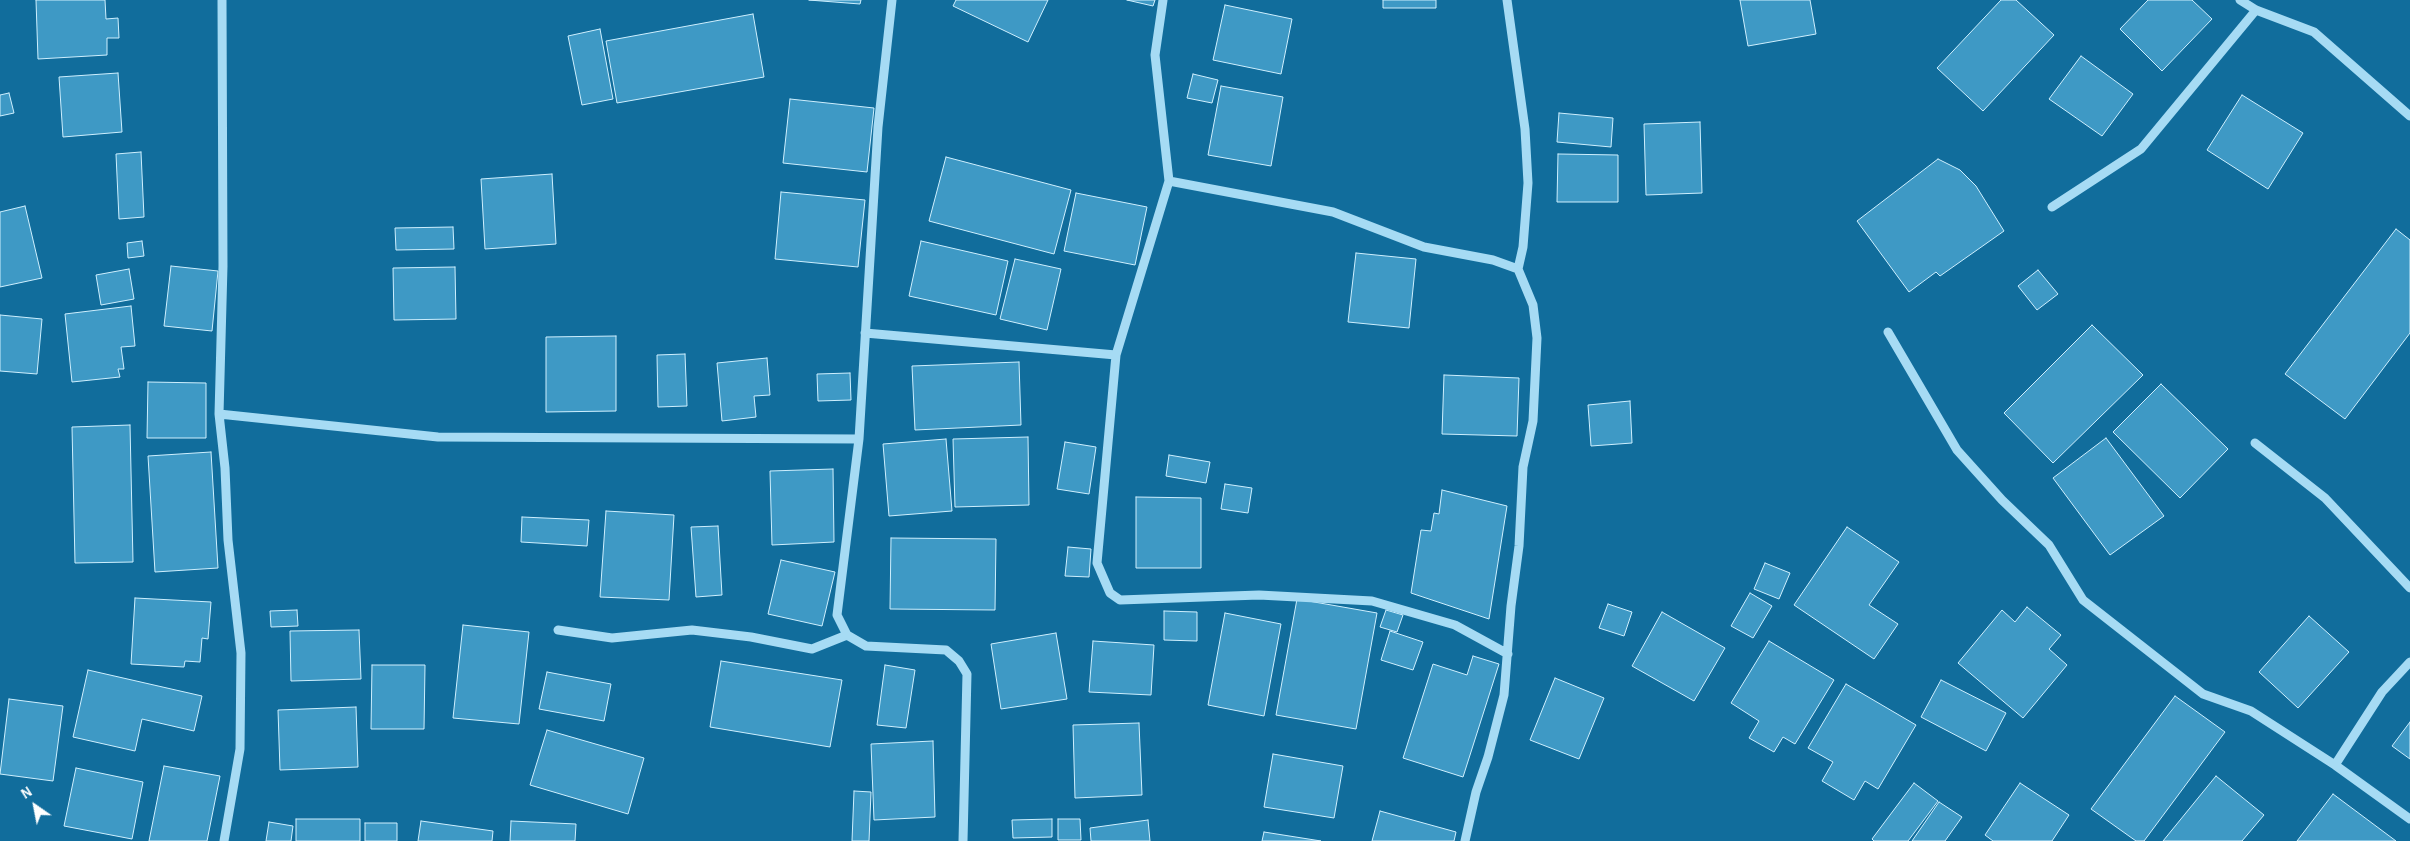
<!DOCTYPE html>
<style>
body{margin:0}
#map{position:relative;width:2410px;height:841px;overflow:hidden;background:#116d9c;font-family:"Alegreya Sans",sans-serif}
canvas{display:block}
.north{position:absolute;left:10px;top:781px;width:50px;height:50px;-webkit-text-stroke:4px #116d9c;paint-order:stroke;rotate:327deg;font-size:14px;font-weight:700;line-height:20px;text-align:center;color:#fff}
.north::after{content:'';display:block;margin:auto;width:18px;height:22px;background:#fff;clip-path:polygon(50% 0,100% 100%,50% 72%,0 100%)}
</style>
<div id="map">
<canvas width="2410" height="841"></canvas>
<div class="north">N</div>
</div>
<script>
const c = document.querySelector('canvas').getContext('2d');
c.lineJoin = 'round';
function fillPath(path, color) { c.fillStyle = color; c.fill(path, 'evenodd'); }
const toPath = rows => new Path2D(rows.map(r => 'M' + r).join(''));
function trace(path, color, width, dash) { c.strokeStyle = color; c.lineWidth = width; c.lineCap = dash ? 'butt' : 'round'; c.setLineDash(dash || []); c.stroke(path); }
const building = toPath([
 [36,0,105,0,106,19,118,18,119,38,107,38,107,55,38,59,36,0],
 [809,0,861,0,860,4,809,0],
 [956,0,1048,0,1028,42,953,6,956,0],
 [1127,0,1155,0,1153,6,1127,0],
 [1383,0,1436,0,1436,8,1383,8,1383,0],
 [1740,0,1810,0,1816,34,1748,46,1740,0],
 [2001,0,2016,0,2054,35,1983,111,1937,68,2001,0],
 [2148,0,2192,0,2212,19,2162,71,2120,29,2148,0],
 [1225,5,1292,19,1281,74,1213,60,1225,5],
 [753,14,764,77,617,103,606,41,753,14],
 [600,29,613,99,582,105,568,36,600,29],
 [2081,56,2133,94,2102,136,2049,99,2081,56],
 [118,73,122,132,63,137,59,77,118,73],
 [1193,74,1218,80,1212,103,1187,98,1193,74],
 [1221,86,1283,97,1271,166,1208,155,1221,86],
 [9,93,14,113,0,116,0,95,9,93],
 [2242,95,2303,133,2268,189,2207,150,2242,95],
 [790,99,874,108,867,172,783,163,790,99],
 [1559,113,1613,118,1611,147,1557,142,1559,113],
 [1700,122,1702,193,1646,195,1644,124,1700,122],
 [141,152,144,217,119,219,116,154,141,152],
 [1558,154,1618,155,1618,202,1557,202,1558,154],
 [946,157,1071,190,1054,254,929,221,946,157],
 [1938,159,1960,170,1976,186,2004,231,1940,276,1936,272,1909,292,1857,221,1938,159],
 [552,174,556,244,485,249,481,179,552,174],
 [781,192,865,200,858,267,775,259,781,192],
 [1076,193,1147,207,1135,265,1064,251,1076,193],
 [25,206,42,278,0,287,0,212,25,206],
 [453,227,454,249,396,250,395,228,453,227],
 [2396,229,2410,240,2410,333,2345,419,2285,374,2396,229],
 [142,241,144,256,128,258,127,243,142,241],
 [921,241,1008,261,996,315,909,296,921,241],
 [1356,253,1416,259,1409,328,1348,322,1356,253],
 [1015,259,1061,269,1047,330,1000,319,1015,259],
 [171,266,218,271,212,331,164,326,171,266],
 [455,267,456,319,394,320,393,268,455,267],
 [129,269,134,299,101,305,96,275,129,269],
 [2038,270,2058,294,2037,310,2018,286,2038,270],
 [131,306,135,346,121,347,124,369,118,369,120,377,72,382,65,314,131,306],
 [0,315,42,319,37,374,0,371,0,315],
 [2092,325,2143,375,2053,463,2004,413,2092,325],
 [616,336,616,411,546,412,546,337,616,336],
 [685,354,687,406,658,407,657,355,685,354],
 [767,358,770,395,754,396,756,417,722,421,717,363,767,358],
 [1019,362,1021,425,915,430,912,366,1019,362],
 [850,373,851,400,818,401,817,374,850,373],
 [1444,375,1519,378,1517,436,1442,434,1444,375],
 [148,382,206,383,206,438,147,438,148,382],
 [2161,384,2228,449,2180,498,2113,432,2161,384],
 [1630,401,1632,443,1591,446,1588,405,1630,401],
 [130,425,133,562,75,563,72,427,130,425],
 [1028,437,1029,505,955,507,953,439,1028,437],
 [2106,438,2164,516,2110,555,2053,478,2106,438],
 [946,439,952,511,889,516,883,444,946,439],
 [1065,442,1096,447,1089,494,1057,489,1065,442],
 [211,452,218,568,155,572,148,456,211,452],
 [1169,455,1210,462,1206,483,1166,476,1169,455],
 [833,469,834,542,772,545,770,471,833,469],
 [1225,484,1252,488,1248,513,1221,509,1225,484],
 [1442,490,1507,506,1489,619,1411,593,1421,530,1431,531,1434,513,1439,514,1442,490],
 [1136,497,1201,498,1201,568,1136,568,1136,497],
 [606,511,674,515,669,600,600,597,606,511],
 [522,517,589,520,587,546,521,542,522,517],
 [718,526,722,595,696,597,691,527,718,526],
 [1847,527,1899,562,1869,605,1898,624,1874,659,1794,605,1847,527],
 [891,538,996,539,995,610,890,609,891,538],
 [1068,547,1091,549,1089,577,1065,576,1068,547],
 [781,560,835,572,822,626,768,614,781,560],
 [1765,563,1790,573,1779,599,1754,589,1765,563],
 [1750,593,1772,606,1753,638,1731,626,1750,593],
 [135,598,211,602,208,639,202,638,200,662,185,661,184,667,131,664,135,598],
 [1297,599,1377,613,1356,729,1276,715,1297,599],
 [1608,604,1632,612,1624,636,1599,628,1608,604],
 [2027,607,2061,635,2049,649,2067,665,2023,718,1958,663,2002,610,2015,622,2027,607],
 [297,610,298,626,271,627,270,611,297,610],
 [1386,610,1403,615,1397,632,1380,627,1386,610],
 [1164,611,1197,612,1197,641,1164,640,1164,611],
 [1662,612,1725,648,1694,701,1632,666,1662,612],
 [1225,613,1281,624,1264,716,1208,705,1225,613],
 [2309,616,2349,652,2298,708,2259,672,2309,616],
 [463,625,529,632,519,724,453,718,463,625],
 [359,630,361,679,291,681,290,631,359,630],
 [1390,631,1423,642,1413,670,1381,660,1390,631],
 [1056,633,1067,699,1001,709,991,644,1056,633],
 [1093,641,1154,645,1151,695,1089,692,1093,641],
 [1769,641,1834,680,1795,744,1783,737,1774,752,1749,738,1759,721,1731,703,1769,641],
 [1473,656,1499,664,1463,777,1403,758,1433,664,1467,675,1473,656],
 [721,661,842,680,830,747,710,727,721,661],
 [372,665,425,665,424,729,371,729,372,665],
 [885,665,915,670,906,728,877,725,885,665],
 [88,670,202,696,194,731,142,719,135,751,73,737,88,670],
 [547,672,611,684,604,721,539,709,547,672],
 [1555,678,1604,698,1579,759,1530,740,1555,678],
 [1941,680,2006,713,1986,751,1921,717,1941,680],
 [1846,684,1916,725,1878,789,1865,781,1854,800,1822,781,1833,762,1808,748,1846,684],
 [2175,696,2225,732,2144,841,2136,841,2091,809,2175,696],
 [9,699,63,706,53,781,0,774,9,699],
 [356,707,358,767,280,770,278,710,356,707],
 [2410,722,2410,759,2392,746,2410,722],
 [1139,723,1142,795,1075,798,1073,725,1139,723],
 [547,730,644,758,628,814,530,785,547,730],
 [933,741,935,817,874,820,871,744,933,741],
 [1273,754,1343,766,1334,818,1264,807,1273,754],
 [164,766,220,776,207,841,149,841,164,766],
 [76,768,143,782,132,839,64,826,76,768],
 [2216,776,2264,815,2242,841,2163,841,2216,776],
 [1914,783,1938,801,1908,841,1874,841,1872,839,1914,783],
 [2020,783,2069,815,2052,841,1993,841,1985,835,2020,783],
 [854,791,871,792,869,841,852,841,854,791],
 [2333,794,2396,841,2297,841,2333,794],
 [1939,802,1962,817,1945,841,1912,841,1939,802],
 [1380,811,1456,832,1454,841,1372,841,1380,811],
 [296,819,360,819,360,841,296,841,296,819],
 [1052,819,1052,837,1013,838,1012,820,1052,819],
 [1058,819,1080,819,1081,840,1058,840,1058,819],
 [1148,820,1150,841,1091,841,1090,828,1148,820],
 [421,821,493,831,492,841,418,841,421,821],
 [511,821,576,824,575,841,510,841,511,821],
 [269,822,293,826,291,841,266,841,269,822],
 [365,823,397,823,397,841,365,841,365,823],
 [1264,832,1321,841,1262,841,1264,832]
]);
const minor = toPath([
 [222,0,223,266,219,414,225,468,228,540,241,653,240,749,224,841],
 [892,0,878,127,859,439,837,615,847,635,866,646,946,650,959,661,967,674,963,841],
 [1163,0,1155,55,1169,181,1333,212,1424,247,1493,260,1518,269,1533,305,1537,338,1533,421,1523,467,1519,546,1511,606,1504,695,1488,757,1476,792,1465,841],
 [1507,0,1525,129,1528,183,1523,247,1518,269],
 [2240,0,2256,10,2314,32,2410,116],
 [1169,181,1116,355,1097,563,1110,593,1120,600,1259,595,1372,601,1455,625,1508,654],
 [2052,207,2141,149,2256,10],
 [1888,332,1957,450,2002,500,2049,545,2083,600,2203,694,2251,711,2335,765,2410,819],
 [865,333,1116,355],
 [219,414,438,437,859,439],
 [2255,443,2325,498,2410,588],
 [558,630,612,638,692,630,751,637,812,649,847,635],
 [2335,765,2382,692,2410,662]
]);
fillPath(building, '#3e99c5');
trace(building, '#ceeffe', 1);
trace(minor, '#a6dbf4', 9);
</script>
